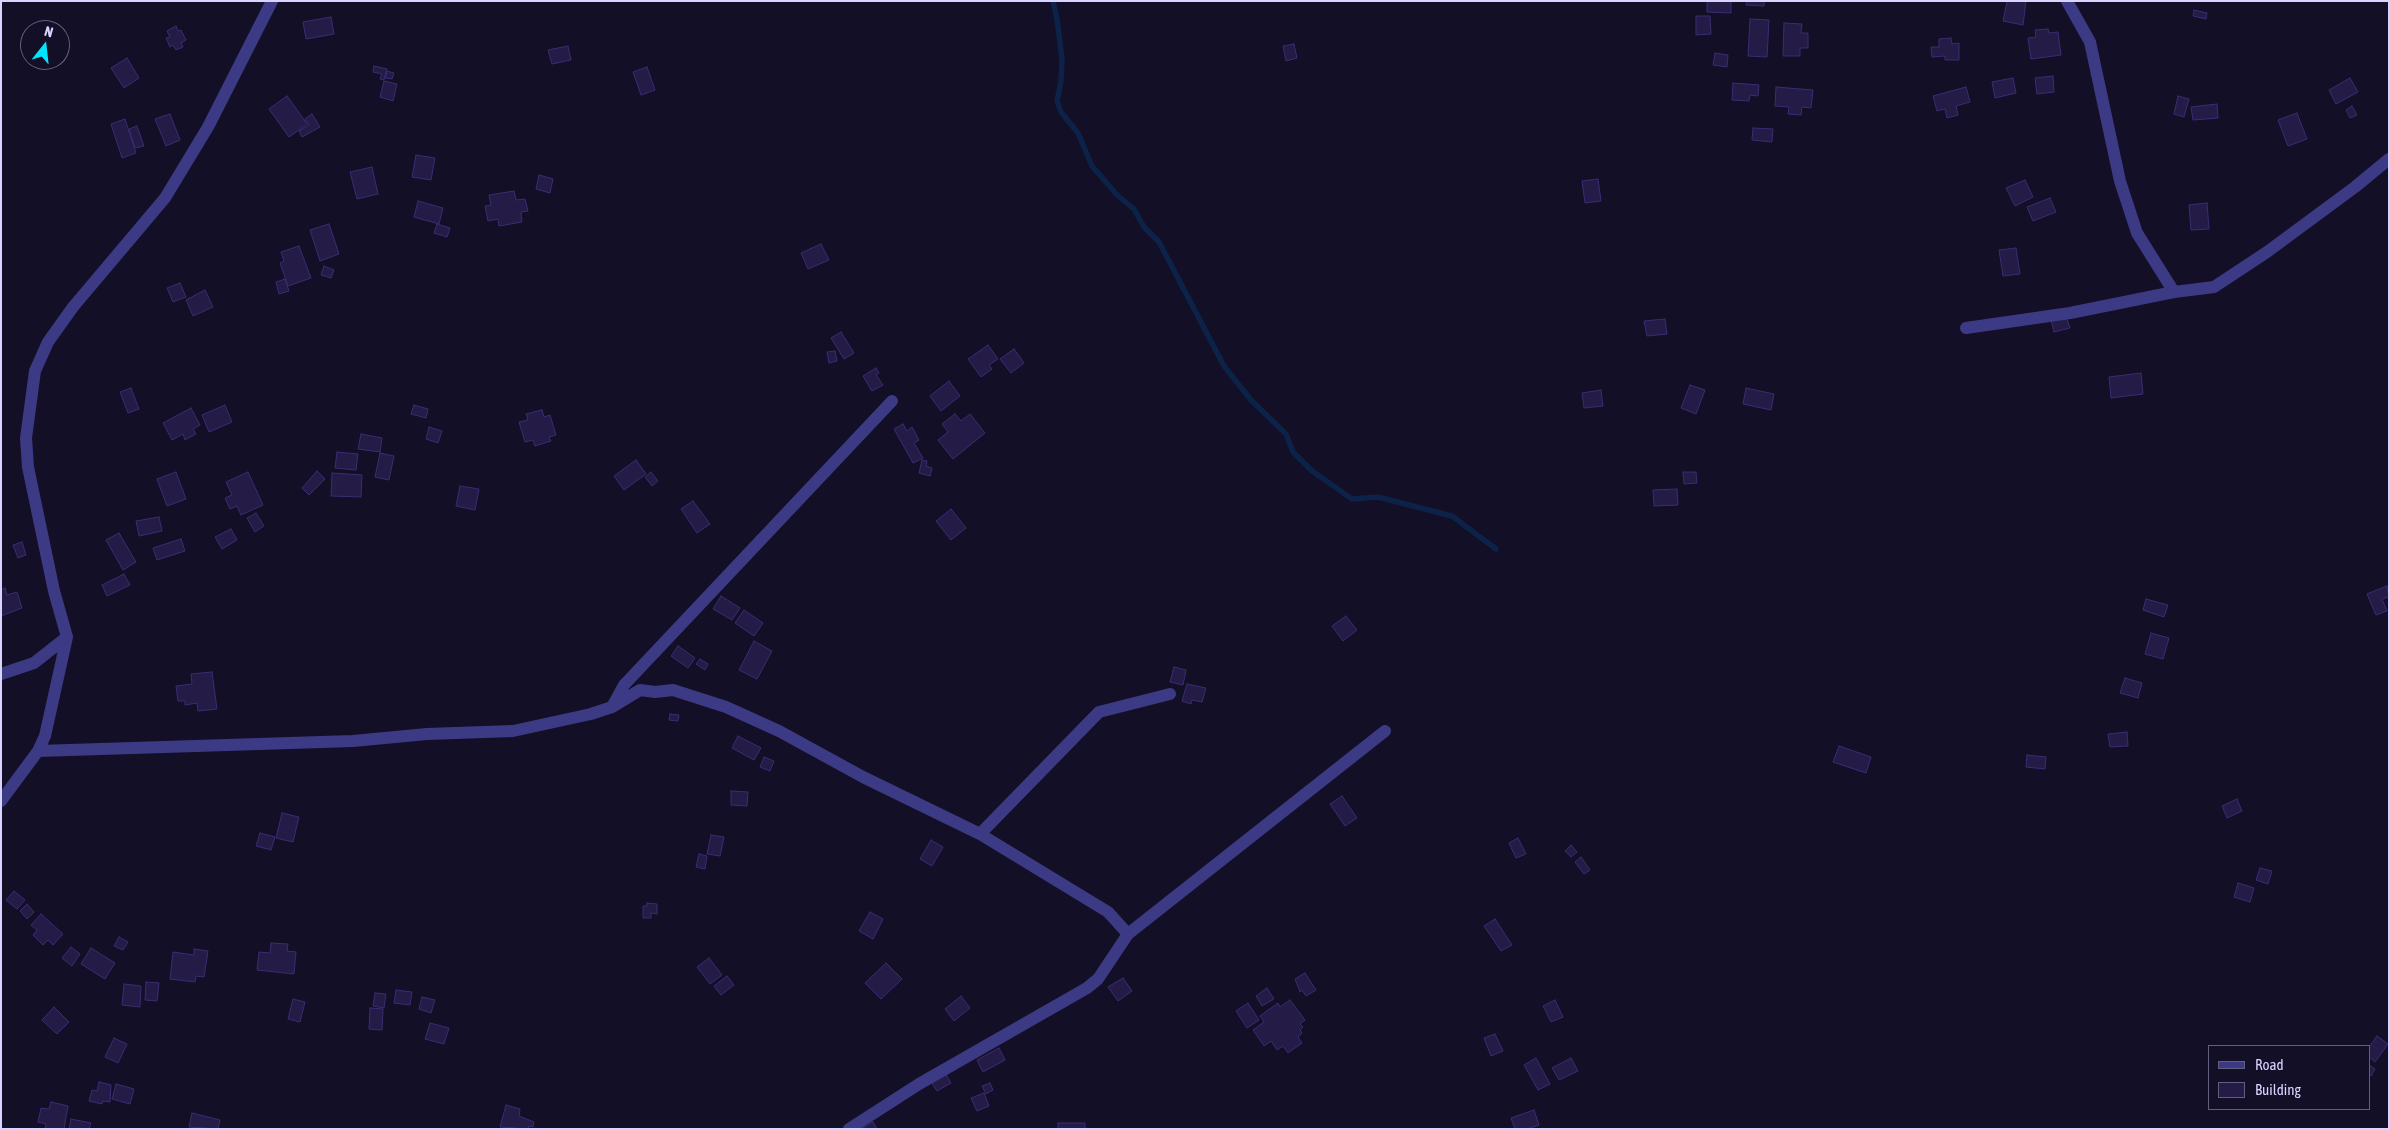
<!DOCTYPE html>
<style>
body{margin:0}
#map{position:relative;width:2390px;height:1130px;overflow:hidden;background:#130f26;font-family:"Asap Condensed",sans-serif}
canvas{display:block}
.frame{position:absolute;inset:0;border:2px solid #d9d4ff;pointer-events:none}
.legend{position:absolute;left:2208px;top:1045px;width:162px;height:65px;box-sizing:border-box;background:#130f26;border:1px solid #625e7d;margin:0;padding:6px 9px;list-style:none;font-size:15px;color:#d9d4ff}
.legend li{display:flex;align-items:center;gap:10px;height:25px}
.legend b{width:25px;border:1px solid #625e7d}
.north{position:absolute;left:20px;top:20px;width:50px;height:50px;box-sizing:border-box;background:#130f26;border:1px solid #625e7d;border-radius:50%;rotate:16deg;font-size:14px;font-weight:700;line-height:20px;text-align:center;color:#d9d4ff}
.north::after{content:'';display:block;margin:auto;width:18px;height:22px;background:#00e5ff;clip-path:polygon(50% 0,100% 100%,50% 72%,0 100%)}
</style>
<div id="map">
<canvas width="2390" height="1130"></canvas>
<div class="frame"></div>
<ul class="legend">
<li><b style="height:6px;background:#3d3a85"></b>Road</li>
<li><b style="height:14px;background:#241b47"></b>Building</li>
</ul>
<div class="north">N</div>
</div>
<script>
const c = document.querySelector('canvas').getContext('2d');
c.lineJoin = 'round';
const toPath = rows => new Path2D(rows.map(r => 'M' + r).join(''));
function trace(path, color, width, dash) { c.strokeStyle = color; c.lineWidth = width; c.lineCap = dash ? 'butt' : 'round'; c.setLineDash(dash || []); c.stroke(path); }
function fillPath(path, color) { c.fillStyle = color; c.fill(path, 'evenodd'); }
const stream = toPath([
 [1053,1,1057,19,1062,59,1061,81,1057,101,1061,112,1078,133,1092,166,1117,195,1134,209,1144,227,1159,242,1224,366,1251,400,1286,434,1293,452,1312,471,1352,499,1378,497,1452,516,1496,549]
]);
const building = toPath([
 [1707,1,1731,1,1731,13,1707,12,1707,1],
 [1747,1,1764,1,1764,6,1746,5,1747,1],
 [2007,1,2026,1,2023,25,2003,21,2007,1],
 [2194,10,2207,13,2206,19,2193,16,2194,10],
 [1696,16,1710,16,1711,34,1696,35,1696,16],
 [331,17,334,34,306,39,303,22,331,17],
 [1750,19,1769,20,1767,57,1748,56,1750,19],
 [1784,23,1802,24,1801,33,1808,33,1808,48,1800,48,1800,56,1783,56,1784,23],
 [176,26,178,31,181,30,186,40,181,43,183,47,176,50,173,45,170,47,166,38,170,37,167,31,176,26],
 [2048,29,2049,33,2058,32,2061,55,2031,59,2028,38,2036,37,2035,30,2048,29],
 [1951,38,1952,44,1959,43,1959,60,1945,60,1945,56,1932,57,1931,47,1939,47,1939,39,1951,38],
 [1294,44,1297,58,1286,61,1283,46,1294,44],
 [568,46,571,60,552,64,548,50,568,46],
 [1715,53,1728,55,1727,67,1713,65,1715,53],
 [127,58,139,78,124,88,111,68,127,58],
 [374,66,387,69,384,80,380,79,382,74,373,72,374,66],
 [647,67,655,90,641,95,633,72,647,67],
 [387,71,394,73,392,79,385,78,387,71],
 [2053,76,2054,92,2037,94,2035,78,2053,76],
 [2013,78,2016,93,1995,98,1992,82,2013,78],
 [2350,78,2358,92,2336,104,2329,90,2350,78],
 [384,81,397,84,393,101,380,97,384,81],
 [1733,83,1759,85,1758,96,1750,95,1749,101,1732,100,1733,83],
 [1776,87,1813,90,1811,108,1802,107,1801,115,1788,114,1789,107,1775,106,1776,87],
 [1966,87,1970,102,1956,106,1958,115,1947,118,1945,109,1937,111,1933,96,1966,87],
 [287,96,307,124,289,137,269,109,287,96],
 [2178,96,2189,99,2184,117,2174,114,2178,96],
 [2217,104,2218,118,2193,120,2191,107,2217,104],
 [2352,106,2357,115,2350,118,2346,110,2352,106],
 [2297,113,2307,139,2288,146,2278,120,2297,113],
 [170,114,180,140,166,146,155,119,170,114],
 [312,114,320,127,302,137,299,131,309,125,305,119,312,114],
 [125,119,136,153,122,158,111,124,125,119],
 [137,126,144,146,135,148,129,129,137,126],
 [1753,128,1773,129,1772,142,1752,140,1753,128],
 [416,155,435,158,431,180,412,177,416,155],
 [372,167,378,194,357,199,350,172,372,167],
 [539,175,553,179,550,193,536,189,539,175],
 [1598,179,1601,201,1585,203,1582,181,1598,179],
 [2025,180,2033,197,2015,206,2006,188,2025,180],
 [514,191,516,200,525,199,528,211,521,212,522,222,499,226,498,219,488,221,485,206,491,205,489,195,514,191],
 [2050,198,2056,212,2033,221,2027,207,2050,198],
 [418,201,443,208,439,224,414,217,418,201],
 [2207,203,2209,229,2191,230,2189,205,2207,203],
 [329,224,339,254,320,261,310,230,329,224],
 [437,224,450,228,447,237,434,233,437,224],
 [821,244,829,260,808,269,801,253,821,244],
 [299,246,311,278,288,286,280,263,284,261,281,252,299,246],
 [2016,248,2020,274,2003,276,1999,250,2016,248],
 [324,266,334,270,331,278,321,275,324,266],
 [285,279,289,291,279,294,276,282,285,279],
 [180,283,186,297,173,302,167,288,180,283],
 [205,290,213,307,193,316,186,300,205,290],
 [2066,316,2070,328,2054,332,2051,320,2066,316],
 [1665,319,1667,334,1647,336,1644,321,1665,319],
 [841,332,854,353,844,359,831,338,841,332],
 [988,345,998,359,989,365,992,369,981,377,968,359,988,345],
 [1014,349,1024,363,1011,373,1000,359,1014,349],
 [835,351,837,361,829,363,827,352,835,351],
 [876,368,879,373,876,375,883,385,872,391,863,376,876,368],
 [2141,373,2143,394,2111,398,2109,377,2141,373],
 [949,381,960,396,941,411,930,396,949,381],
 [1690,385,1705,390,1696,414,1681,408,1690,385],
 [131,388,139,409,128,413,120,392,131,388],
 [1746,388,1774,394,1771,410,1743,404,1746,388],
 [1601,390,1603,406,1584,408,1582,393,1601,390],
 [225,405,232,422,209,432,202,415,225,405],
 [414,405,428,409,426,418,411,414,414,405],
 [191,408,200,425,193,429,196,434,185,440,183,434,172,440,163,423,191,408],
 [542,410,544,417,550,415,556,435,549,437,551,441,535,446,533,440,525,442,519,422,528,420,526,414,542,410],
 [955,414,961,421,970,414,985,433,953,459,938,440,948,432,942,424,955,414],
 [903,424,907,431,912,427,919,440,914,443,923,458,913,463,894,429,903,424],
 [429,427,442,431,438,443,426,439,429,427],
 [361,434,382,438,380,452,358,449,361,434],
 [337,452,358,454,356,470,335,468,337,452],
 [380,453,394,456,389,480,375,477,380,453],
 [636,460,646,474,624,490,614,476,636,460],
 [922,460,927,461,926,466,932,468,930,476,919,473,922,460],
 [317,471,325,479,309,495,302,488,317,471],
 [176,472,186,499,167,506,157,479,176,472],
 [248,472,263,505,241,515,237,506,230,509,225,498,232,495,226,482,248,472],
 [651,472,658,481,652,486,645,477,651,472],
 [1683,472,1696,472,1697,483,1684,484,1683,472],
 [332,473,362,475,361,497,331,496,332,473],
 [460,486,479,489,475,510,456,506,460,486],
 [1677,489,1678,505,1654,506,1653,490,1677,489],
 [693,501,710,524,697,533,681,509,693,501],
 [951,509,966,528,951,540,936,521,951,509],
 [256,513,264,526,255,532,247,518,256,513],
 [159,517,162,531,139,536,136,521,159,517],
 [231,529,237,540,222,549,215,537,231,529],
 [119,533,136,562,123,570,106,540,119,533],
 [181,539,185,551,157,560,153,548,181,539],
 [22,542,26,555,18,558,13,545,22,542],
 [124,574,130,585,107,596,102,585,124,574],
 [2387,586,2389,597,2382,599,2387,611,2376,615,2367,594,2387,586],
 [5,588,7,595,17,592,22,608,1,616,1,590,5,588],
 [721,596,740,608,732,620,713,609,721,596],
 [2146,599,2168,605,2164,617,2143,610,2146,599],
 [744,610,763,623,754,636,735,623,744,610],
 [1346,616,1357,630,1343,641,1332,626,1346,616],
 [2151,633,2169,638,2163,659,2145,654,2151,633],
 [754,641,772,651,757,679,739,670,754,641],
 [678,646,695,658,688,668,671,656,678,646],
 [700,659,708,664,705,670,696,664,700,659],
 [1174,667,1186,670,1183,685,1170,682,1174,667],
 [212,672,217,709,198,711,197,703,185,705,185,701,178,701,176,686,192,684,191,674,212,672],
 [2125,678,2142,683,2138,698,2120,693,2125,678],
 [1187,684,1206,688,1202,702,1192,700,1191,704,1182,701,1187,684],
 [670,714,679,715,678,721,669,720,670,714],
 [2127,732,2128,746,2110,747,2108,734,2127,732],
 [738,736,761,748,754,760,732,748,738,736],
 [1839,746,1871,757,1866,773,1833,762,1839,746],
 [2027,755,2046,757,2045,769,2026,767,2027,755],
 [764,757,774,761,770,771,760,767,764,757],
 [731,791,748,792,747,806,731,805,731,791],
 [1342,796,1357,818,1345,826,1330,804,1342,796],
 [2237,799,2242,811,2227,818,2222,806,2237,799],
 [282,813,299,817,293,842,276,838,282,813],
 [260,833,275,837,271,850,256,846,260,833],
 [711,835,724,837,720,856,707,854,711,835],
 [1518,838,1526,854,1516,858,1509,843,1518,838],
 [931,840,943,847,932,866,920,859,931,840],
 [1571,845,1577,852,1571,857,1565,851,1571,845],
 [699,854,707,856,705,869,696,867,699,854],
 [1581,857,1590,870,1584,874,1575,862,1581,857],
 [2260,868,2272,871,2268,884,2256,880,2260,868],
 [2238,883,2254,888,2250,902,2234,897,2238,883],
 [14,891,25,900,17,909,6,900,14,891],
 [647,903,657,904,657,914,651,913,651,918,643,918,643,906,647,906,647,903],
 [27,904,34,912,27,919,20,911,27,904],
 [870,912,883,919,873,939,859,931,870,912],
 [41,914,63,934,53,945,48,940,43,945,33,935,37,930,31,925,41,914],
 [1495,919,1512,945,1501,951,1484,926,1495,919],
 [119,937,128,942,123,950,114,946,119,937],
 [271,943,288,944,287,951,296,952,294,974,257,970,259,952,270,953,271,943],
 [71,947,80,954,72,966,62,958,71,947],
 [91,948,115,963,105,979,81,964,91,948],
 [194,949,208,951,204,977,196,976,195,982,170,979,173,952,194,955,194,949],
 [709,958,722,975,710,984,697,967,709,958],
 [886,963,902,979,881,999,865,983,886,963],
 [1305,973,1316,990,1306,996,1302,990,1300,992,1295,979,1305,973],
 [727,976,734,985,721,995,714,986,727,976],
 [1123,978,1132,991,1118,1001,1108,987,1123,978],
 [146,982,159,983,157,1001,145,1000,146,982],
 [124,984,141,986,140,1007,122,1005,124,984],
 [1267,988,1274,999,1262,1006,1256,996,1267,988],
 [396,990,412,992,410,1005,394,1003,396,990],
 [375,993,386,994,384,1008,373,1006,375,993],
 [961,996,970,1008,954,1021,945,1009,961,996],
 [422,997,435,1000,431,1013,419,1009,422,997],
 [293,999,305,1002,300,1022,288,1019,293,999],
 [1290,1000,1305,1020,1300,1024,1303,1027,1300,1030,1302,1033,1298,1037,1302,1043,1288,1053,1283,1046,1277,1050,1271,1041,1264,1046,1253,1030,1264,1022,1260,1016,1278,1003,1280,1007,1290,1000],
 [1555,1000,1563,1017,1551,1022,1543,1006,1555,1000],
 [1248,1003,1259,1020,1247,1028,1236,1011,1248,1003],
 [54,1007,69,1022,57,1034,42,1020,54,1007],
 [370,1008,383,1009,382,1030,369,1029,370,1008],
 [430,1023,449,1028,444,1044,425,1039,430,1023],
 [1495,1034,1503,1051,1491,1056,1484,1038,1495,1034],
 [2377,1036,2388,1044,2375,1062,2369,1057,2369,1047,2377,1036],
 [114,1038,127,1044,118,1063,105,1057,114,1038],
 [999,1048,1005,1060,983,1072,977,1060,999,1048],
 [1536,1058,1550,1084,1538,1090,1524,1065,1536,1058],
 [1571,1058,1578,1071,1559,1080,1552,1068,1571,1058],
 [2369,1065,2375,1069,2371,1076,2369,1074,2369,1065],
 [945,1073,951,1083,937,1091,931,1082,945,1073],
 [99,1082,111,1085,110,1102,103,1101,102,1104,89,1101,92,1090,97,1091,99,1082],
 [990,1083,993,1090,986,1094,982,1086,990,1083],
 [116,1084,134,1089,130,1104,112,1099,116,1084],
 [984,1093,989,1106,977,1111,971,1098,984,1093],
 [51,1102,68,1106,64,1129,45,1129,46,1124,38,1122,41,1108,49,1109,51,1102],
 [506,1105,520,1109,519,1116,534,1122,533,1127,529,1126,528,1129,500,1127,506,1105],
 [1534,1110,1539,1125,1527,1129,1515,1129,1511,1118,1534,1110],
 [192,1113,220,1120,218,1129,189,1127,192,1113],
 [71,1119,91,1123,89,1129,69,1129,71,1119],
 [873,1122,877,1129,861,1129,873,1122],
 [1058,1123,1085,1123,1085,1129,1058,1129,1058,1123]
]);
const minor = toPath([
 [2067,1,2090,42,2120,181,2137,233,2174,292],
 [1966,328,2070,313,2174,292,2214,287,2267,252,2355,187,2389,159],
 [1,674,34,663,67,637],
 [612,707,624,685,892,401],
 [38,751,353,741,427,734,513,731,591,714,612,707,640,690,655,692,673,690,726,707,779,731,863,777,980,834,1108,912,1128,934,1098,979,1087,988,919,1084,849,1129],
 [1,801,38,751,45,736,67,637,54,591,28,467,26,438,35,371,48,342,73,307,165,198,208,127,272,1],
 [980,834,1099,712,1170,694],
 [1128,934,1385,731]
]);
trace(stream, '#0c2248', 5.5);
fillPath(building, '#241b47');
trace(building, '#3b2d73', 1);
trace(minor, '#3d3a85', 12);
</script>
